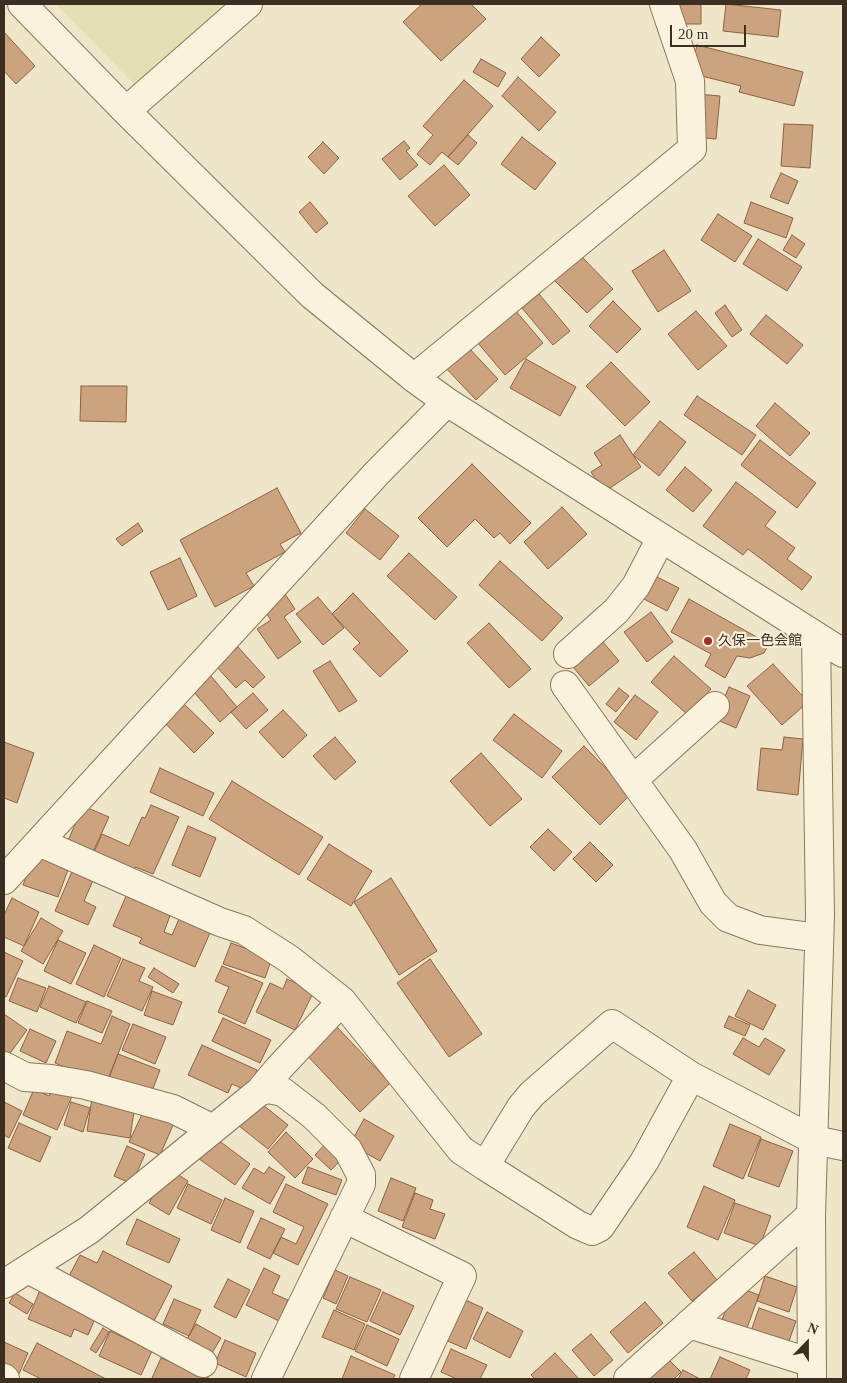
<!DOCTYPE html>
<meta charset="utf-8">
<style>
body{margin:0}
#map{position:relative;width:847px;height:1383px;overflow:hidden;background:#efe5c9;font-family:"Times New Roman",serif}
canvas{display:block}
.frame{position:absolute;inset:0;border:5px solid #3c2f21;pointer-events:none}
.north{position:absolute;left:782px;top:1318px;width:50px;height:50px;-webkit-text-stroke:4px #f6efd9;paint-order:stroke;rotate:22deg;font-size:14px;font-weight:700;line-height:20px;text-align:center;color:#3c2f21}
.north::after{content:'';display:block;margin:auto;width:18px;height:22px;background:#3c2f21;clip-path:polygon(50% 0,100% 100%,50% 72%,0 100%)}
.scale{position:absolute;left:670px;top:25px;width:76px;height:22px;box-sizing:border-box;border:2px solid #3c2f21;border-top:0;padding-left:6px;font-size:15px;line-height:18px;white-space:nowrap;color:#3c2f21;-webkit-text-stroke:4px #f6efd9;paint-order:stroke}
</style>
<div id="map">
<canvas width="847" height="1383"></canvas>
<div class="frame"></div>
<div class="north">N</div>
<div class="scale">20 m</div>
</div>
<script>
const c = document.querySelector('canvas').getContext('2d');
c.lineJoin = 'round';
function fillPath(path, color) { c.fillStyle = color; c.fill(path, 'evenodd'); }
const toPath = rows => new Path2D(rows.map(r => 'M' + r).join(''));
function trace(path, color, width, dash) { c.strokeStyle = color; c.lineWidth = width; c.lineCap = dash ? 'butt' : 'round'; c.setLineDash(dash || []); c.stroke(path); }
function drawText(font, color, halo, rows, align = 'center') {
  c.font = font + ' "Times New Roman","Noto Sans JP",serif'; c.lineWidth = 4.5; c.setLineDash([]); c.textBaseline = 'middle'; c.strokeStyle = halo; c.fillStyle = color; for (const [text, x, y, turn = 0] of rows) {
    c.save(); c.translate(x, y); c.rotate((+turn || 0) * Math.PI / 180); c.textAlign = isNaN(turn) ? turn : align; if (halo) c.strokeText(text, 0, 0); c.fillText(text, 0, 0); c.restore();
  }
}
const farmland = toPath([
 [56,4,227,4,135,85]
]);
const building = toPath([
 [422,4,471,4,486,19,441,61,403,22,422,4],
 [680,4,701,4,701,24,680,24,680,4],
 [726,4,781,10,778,37,723,31,726,4],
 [4,32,35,66,16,84,4,71,4,32],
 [541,37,560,55,539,77,521,59,541,37],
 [697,45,803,72,794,106,739,92,741,86,690,73,697,45],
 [481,59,506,73,498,87,473,72,481,59],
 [518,77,556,112,539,131,502,96,518,77],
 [464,80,493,106,448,157,442,152,430,165,417,154,433,135,423,126,464,80],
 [697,94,720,96,716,139,694,137,697,94],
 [784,124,813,125,810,168,781,166,784,124],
 [468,135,477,143,458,165,448,157,468,135],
 [522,137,556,163,535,190,501,164,522,137],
 [404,141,410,148,406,151,418,165,400,180,382,159,404,141],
 [323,142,339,158,324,174,308,157,323,142],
 [444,165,470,195,435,226,408,196,444,165],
 [781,173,798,181,788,204,770,197,781,173],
 [310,202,328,223,316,233,299,212,310,202],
 [751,202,793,218,786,238,744,223,751,202],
 [718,214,752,236,735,262,701,240,718,214],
 [792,235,805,244,796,258,783,250,792,235],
 [758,239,802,267,787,291,743,264,758,239],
 [664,250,691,291,658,312,632,271,664,250],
 [580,255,613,289,587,313,554,280,580,255],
 [539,294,570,331,553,345,522,308,539,294],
 [613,301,641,329,617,353,589,326,613,301],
 [509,303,543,343,505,375,472,336,509,303],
 [725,305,742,330,732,337,715,313,725,305],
 [696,311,727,346,698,370,668,334,696,311],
 [766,315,803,345,787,364,750,334,766,315],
 [467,346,498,379,476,400,445,367,467,346],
 [526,359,576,387,560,416,510,388,526,359],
 [611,362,650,402,625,426,586,386,611,362],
 [81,386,127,386,126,422,80,421,81,386],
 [697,396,756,435,742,455,684,415,697,396],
 [775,403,810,433,790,456,756,426,775,403],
 [660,421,686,442,659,476,633,455,660,421],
 [620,435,641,467,604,492,591,472,602,465,594,453,620,435],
 [760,440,816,483,797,508,741,465,760,440],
 [472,464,531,523,510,544,500,533,494,538,475,519,447,547,418,518,472,464],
 [685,467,712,490,693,512,666,490,685,467],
 [736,482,776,512,765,526,795,548,787,559,812,577,802,590,748,549,743,555,703,526,736,482],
 [277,488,301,533,280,544,285,552,246,573,254,586,215,607,180,540,277,488],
 [562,507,587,534,548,569,524,542,562,507],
 [365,509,399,536,380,560,346,533,365,509],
 [138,523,143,531,122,546,116,539,138,523],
 [409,553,457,597,435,620,387,576,409,553],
 [180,558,197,596,168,610,150,572,180,558],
 [500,561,563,618,542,641,479,585,500,561],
 [653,575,679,588,667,611,642,598,653,575],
 [283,591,295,609,284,617,301,642,278,659,257,629,271,620,261,606,283,591],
 [353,593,408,651,380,677,353,649,360,643,332,614,353,593],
 [318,597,344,628,323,645,296,614,318,597],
 [689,599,769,644,764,653,750,658,737,656,725,678,705,666,711,654,671,632,689,599],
 [651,612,673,642,647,662,624,632,651,612],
 [489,623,531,669,509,688,467,643,489,623],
 [603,642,619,661,589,686,573,667,603,642],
 [238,647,265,677,253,688,245,680,236,688,216,666,238,647],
 [674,656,711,689,688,715,651,682,674,656],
 [330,661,357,701,339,712,313,671,330,661],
 [773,664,808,702,782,725,747,686,773,664],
 [210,675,237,707,220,722,192,690,210,675],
 [729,687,750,696,736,728,715,719,729,687],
 [619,688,629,696,616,712,606,704,619,688],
 [253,693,268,710,246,729,231,712,253,693],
 [635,695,658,712,636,740,614,722,635,695],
 [183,703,214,733,194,753,164,722,183,703],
 [283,710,307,735,283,758,259,732,283,710],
 [514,714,562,751,542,778,493,740,514,714],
 [335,737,356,762,335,780,313,756,335,737],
 [784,737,803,739,798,795,757,790,761,748,782,750,784,737],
 [4,742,34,753,17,803,4,798,4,742],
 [584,746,631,794,600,825,552,777,584,746],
 [481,753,522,799,490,826,450,781,481,753],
 [160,768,214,793,203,816,150,792,160,768],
 [232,781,323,837,299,875,209,819,232,781],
 [151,805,179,817,153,874,135,867,132,875,92,857,102,834,129,846,142,817,145,818,151,805],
 [83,806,109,817,92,854,67,843,83,806],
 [188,826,216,838,200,877,172,865,188,826],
 [548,829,572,852,554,871,530,847,548,829],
 [590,842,613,865,596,882,573,859,590,842],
 [329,844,372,871,351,906,307,879,329,844],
 [35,854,69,867,58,897,23,885,35,854],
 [74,867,95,876,84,901,96,907,88,925,55,911,74,867],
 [391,878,437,951,399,975,354,902,391,878],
 [127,894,171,913,164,932,172,935,179,919,210,933,195,967,139,943,142,938,113,926,127,894],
 [12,898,39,912,24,946,4,937,4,915,12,898],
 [41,918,63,931,43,964,21,951,41,918],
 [58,940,86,953,71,984,44,971,58,940],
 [231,943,272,958,265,978,223,964,231,943],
 [94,945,121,958,104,997,76,984,94,945],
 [4,952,23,961,6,997,4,996,4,952],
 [123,959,145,968,139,981,153,987,142,1011,107,996,123,959],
 [430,959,482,1034,449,1057,397,983,430,959],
 [222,966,263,983,245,1024,218,1012,229,987,215,981,222,966],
 [154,968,179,984,173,993,148,977,154,968],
 [18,978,46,988,37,1012,9,1001,18,978],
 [287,979,314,991,295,1030,256,1012,270,983,283,989,287,979],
 [49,986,86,1002,76,1023,40,1007,49,986],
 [748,990,776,1005,763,1030,735,1016,748,990],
 [152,991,182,1002,173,1025,144,1015,152,991],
 [87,1001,112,1011,102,1033,78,1023,87,1001],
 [4,1014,27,1030,8,1056,4,1053,4,1014],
 [112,1016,130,1024,106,1084,55,1063,67,1031,101,1044,112,1016],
 [729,1016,750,1025,745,1036,724,1027,729,1016],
 [223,1018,271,1040,260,1063,212,1041,223,1018],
 [133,1024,166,1037,155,1064,122,1050,133,1024],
 [335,1025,390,1083,360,1112,304,1052,335,1025],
 [30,1029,56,1041,46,1063,20,1051,30,1029],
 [743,1038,759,1047,765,1038,785,1050,769,1075,733,1054,743,1038],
 [202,1045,257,1070,248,1091,232,1084,228,1093,188,1075,202,1045],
 [118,1054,160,1070,151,1094,109,1078,118,1054],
 [54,1084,74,1092,57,1130,23,1115,34,1089,49,1096,54,1084],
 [92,1098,135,1105,130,1138,87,1131,92,1098],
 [258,1101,288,1125,268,1149,238,1125,258,1101],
 [4,1102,22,1111,9,1138,4,1135,4,1102],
 [71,1102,90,1108,83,1132,64,1125,71,1102],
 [144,1110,174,1123,160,1155,129,1142,144,1110],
 [364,1119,394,1136,380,1161,350,1144,364,1119],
 [19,1123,51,1137,40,1162,8,1148,19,1123],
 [730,1124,761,1137,743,1179,713,1166,730,1124],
 [286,1132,313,1159,295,1178,268,1152,286,1132],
 [214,1137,250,1164,235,1185,198,1158,214,1137],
 [761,1139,793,1151,779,1187,748,1176,761,1139],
 [329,1140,345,1156,331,1170,315,1155,329,1140],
 [127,1146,145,1154,132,1184,114,1176,127,1146],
 [269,1167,285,1177,270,1204,242,1188,254,1168,264,1174,269,1167],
 [308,1167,342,1180,336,1195,302,1183,308,1167],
 [169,1169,188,1181,169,1215,149,1203,169,1169],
 [391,1178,416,1188,403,1221,378,1211,391,1178],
 [188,1184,222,1200,211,1224,177,1208,188,1184],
 [286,1184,328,1204,298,1265,273,1253,281,1237,296,1244,304,1227,273,1212,286,1184],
 [704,1186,735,1200,718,1240,687,1227,704,1186],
 [415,1193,433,1200,430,1209,445,1214,435,1239,402,1227,415,1193],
 [225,1198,254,1211,240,1243,211,1230,225,1198],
 [735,1203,771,1216,760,1246,724,1233,735,1203],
 [261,1218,285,1229,270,1259,247,1248,261,1218],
 [137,1219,180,1239,169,1263,126,1244,137,1219],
 [103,1251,172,1286,154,1321,68,1278,80,1255,97,1263,103,1251],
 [694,1252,717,1280,692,1301,668,1273,694,1252],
 [264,1268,280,1276,272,1293,288,1300,279,1321,246,1305,264,1268],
 [335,1270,348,1276,336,1304,323,1298,335,1270],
 [765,1276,797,1287,789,1312,757,1301,765,1276],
 [350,1277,381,1290,367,1322,336,1309,350,1277],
 [228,1279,250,1290,236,1318,214,1307,228,1279],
 [735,1286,759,1295,743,1339,718,1330,735,1286],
 [40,1290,97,1314,88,1335,74,1329,71,1337,28,1319,40,1290],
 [383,1292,414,1306,400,1335,370,1321,383,1292],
 [15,1293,33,1304,27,1314,9,1303,15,1293],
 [461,1298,483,1308,466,1349,443,1339,461,1298],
 [174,1299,201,1310,189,1336,163,1324,174,1299],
 [645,1302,663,1323,628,1353,610,1332,645,1302],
 [759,1308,796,1321,788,1344,751,1331,759,1308],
 [334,1310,365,1324,354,1350,322,1337,334,1310],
 [487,1312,523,1331,510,1358,473,1339,487,1312],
 [196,1324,221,1338,212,1353,187,1339,196,1324],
 [367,1325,399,1339,387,1366,355,1351,367,1325],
 [103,1328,109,1332,96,1353,90,1349,103,1328],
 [110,1331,152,1351,141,1375,99,1356,110,1331],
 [591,1334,613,1360,594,1376,572,1350,591,1334],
 [225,1340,256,1353,246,1377,215,1363,225,1340],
 [4,1342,28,1353,19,1374,4,1368,4,1342],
 [37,1343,106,1379,41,1379,23,1370,37,1343],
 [451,1349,487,1365,480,1379,457,1379,441,1372,451,1349],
 [555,1353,579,1379,535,1379,531,1375,555,1353],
 [351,1356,395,1375,393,1379,342,1379,351,1356],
 [666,1357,681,1372,674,1379,643,1379,666,1357],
 [720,1357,750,1370,746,1379,710,1379,720,1357],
 [161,1358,209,1378,208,1379,156,1379,152,1378,161,1358],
 [683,1370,700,1379,678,1379,683,1370]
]);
const minor = toPath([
 [22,4,126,111,312,295,414,378,447,402,843,653],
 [126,111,248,4],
 [414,378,692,149,690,81,664,4],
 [568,654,616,611,636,586,661,538],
 [565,685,683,850,713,903,728,918,760,930,819,938],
 [633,780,715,706],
 [39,842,220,922,244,930,289,959,342,1001,461,1150,485,1166,521,1107,532,1094,612,1024,691,1076,814,1140,843,1146],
 [4,880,377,473,447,402],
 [4,1066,25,1077,51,1079,86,1085,173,1109,213,1129],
 [260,1091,269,1089,283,1092,314,1116,348,1150,361,1175,361,1184,266,1379],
 [485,1166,578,1225,592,1231,600,1227,644,1162,691,1076],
 [344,1218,462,1276,414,1379],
 [28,1269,203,1363],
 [4,1284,89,1230,260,1091,279,1068,342,1001],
 [689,1324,812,1363],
 [4,1378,5,1379],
 [628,1379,811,1215],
 [812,1379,811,1215,820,915,816,636]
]);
const markers = [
 [708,641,5,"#9b302d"]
];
const poiNames = [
 ["久保一色会館",718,641]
];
fillPath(farmland, '#e5dfb6');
fillPath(building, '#cda27f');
trace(building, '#8b6243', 1);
trace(minor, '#8c775d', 30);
trace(minor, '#f9f2dd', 28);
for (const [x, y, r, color] of markers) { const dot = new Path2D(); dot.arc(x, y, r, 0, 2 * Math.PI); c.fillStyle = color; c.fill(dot); trace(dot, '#f6efd9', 2); }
drawText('14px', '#3c2f21', '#f6efd9', poiNames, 'left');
</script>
